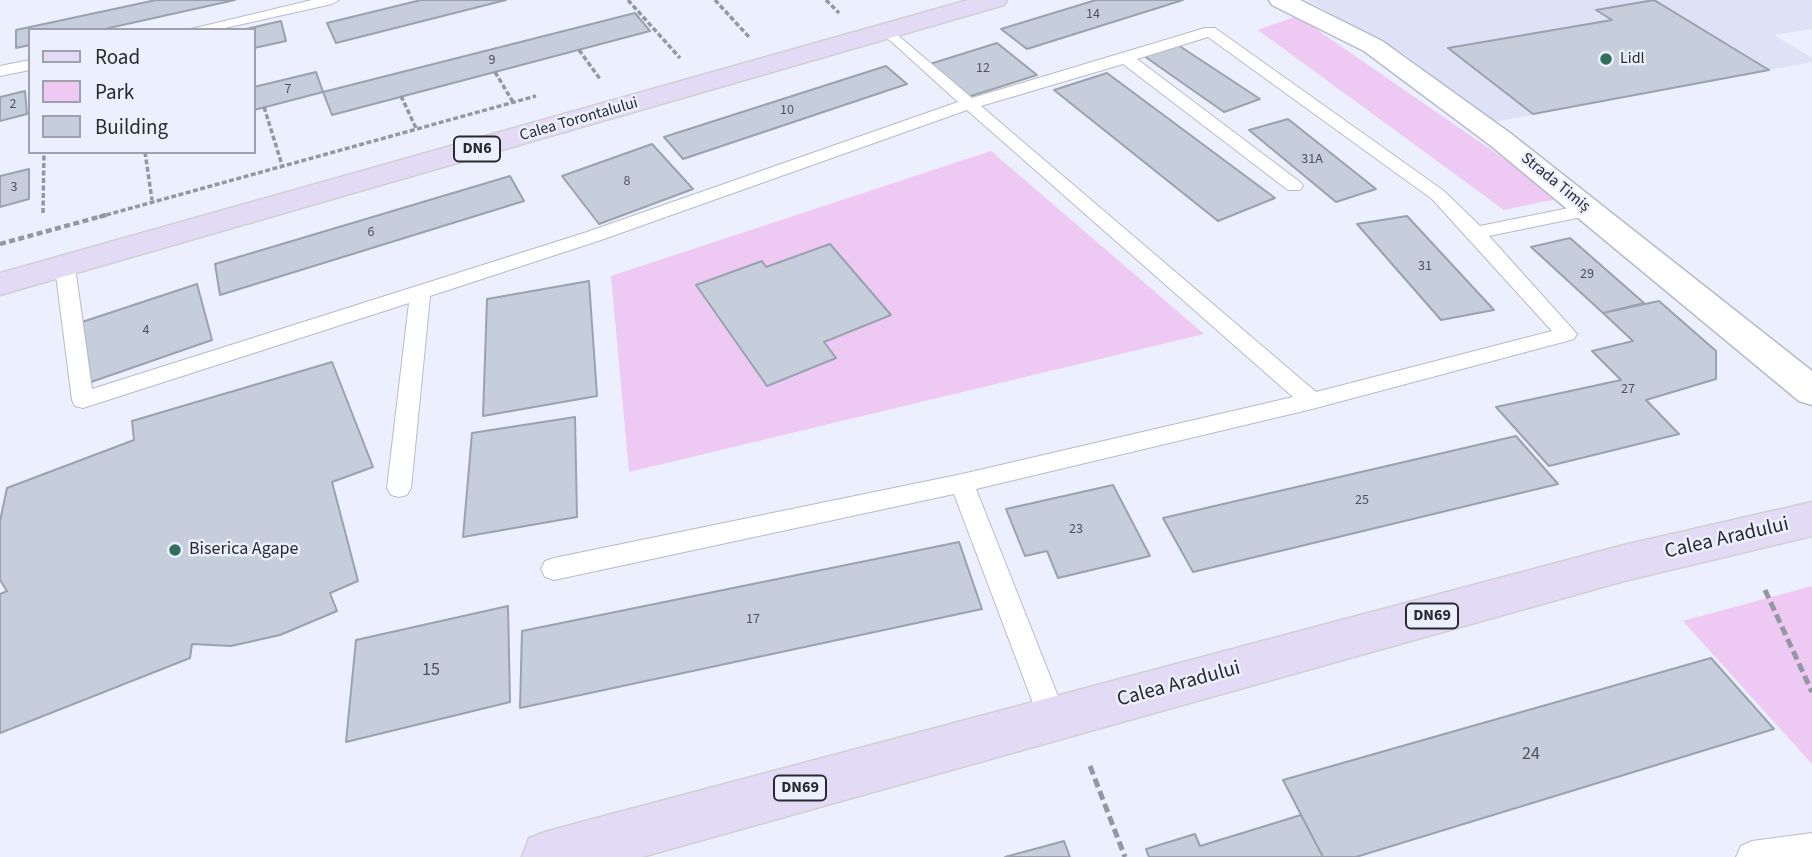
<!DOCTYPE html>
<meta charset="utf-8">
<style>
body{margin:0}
#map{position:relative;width:1812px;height:857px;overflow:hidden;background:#eceffd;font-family:"Source Sans 3",sans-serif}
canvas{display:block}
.legend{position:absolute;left:28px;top:28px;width:228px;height:126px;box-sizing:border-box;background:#eceffd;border:2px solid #9ea0ab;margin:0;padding:9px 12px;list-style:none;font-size:21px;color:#292a2f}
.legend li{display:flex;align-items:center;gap:14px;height:35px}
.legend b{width:35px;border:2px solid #9ea0ab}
</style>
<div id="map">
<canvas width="1812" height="857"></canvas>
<ul class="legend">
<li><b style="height:9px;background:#e3daf6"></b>Road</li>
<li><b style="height:19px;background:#edc9f3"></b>Park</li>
<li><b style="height:19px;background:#c5ceda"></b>Building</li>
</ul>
</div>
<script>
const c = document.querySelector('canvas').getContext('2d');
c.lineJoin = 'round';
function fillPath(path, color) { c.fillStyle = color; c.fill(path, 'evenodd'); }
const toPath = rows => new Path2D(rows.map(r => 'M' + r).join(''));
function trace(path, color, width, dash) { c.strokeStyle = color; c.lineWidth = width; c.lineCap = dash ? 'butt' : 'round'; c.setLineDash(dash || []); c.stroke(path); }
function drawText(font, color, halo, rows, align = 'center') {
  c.font = font + ' "Source Sans 3",sans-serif'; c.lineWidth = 5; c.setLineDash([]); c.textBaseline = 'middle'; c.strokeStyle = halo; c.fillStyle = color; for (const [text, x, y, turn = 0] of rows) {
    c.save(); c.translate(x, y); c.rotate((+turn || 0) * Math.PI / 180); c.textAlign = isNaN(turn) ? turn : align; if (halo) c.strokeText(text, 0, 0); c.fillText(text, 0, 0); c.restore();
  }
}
const built = toPath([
 [1307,0,1812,0,1812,29,1774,35,1812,58,1812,62,1489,123,1406,55]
]);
const green = toPath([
 [1297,16,1561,198,1504,210,1258,30],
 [991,151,1204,334,629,472,611,276],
 [1812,586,1812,764,1683,621]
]);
const building = toPath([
 [156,0,235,0,100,30,30,30,30,45,16,48,16,30,156,0],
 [421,0,506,0,336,43,327,23,421,0],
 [1096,0,1183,0,1027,49,1001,29,1096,0],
 [1654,0,1769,70,1533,114,1448,48,1612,20,1596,10,1654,0],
 [635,13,650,31,332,115,323,92,635,13],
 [281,21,286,41,254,48,254,30,242,30,281,21],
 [997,43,1037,75,968,97,930,64,997,43],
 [1178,45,1260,99,1224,112,1144,56,1178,45],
 [886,66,907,84,683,159,664,137,886,66],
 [316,72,323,92,254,110,254,87,316,72],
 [1107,73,1275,198,1218,221,1054,90,1107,73],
 [25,91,27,114,0,121,0,97,25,91],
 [1288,119,1376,189,1336,202,1249,130,1288,119],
 [652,144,693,189,599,224,562,176,652,144],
 [29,169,29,199,0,207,0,176,29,169],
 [510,176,524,201,220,295,215,264,510,176],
 [1407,216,1494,310,1441,320,1357,224,1407,216],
 [1570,238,1644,303,1603,313,1531,247,1570,238],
 [830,244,891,315,824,342,836,358,767,386,696,285,762,261,766,267,830,244],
 [589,281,597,396,483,416,487,299,589,281],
 [197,284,212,340,91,382,82,322,197,284],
 [1659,301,1716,351,1716,379,1646,400,1679,434,1549,466,1496,407,1621,380,1592,351,1633,341,1603,313,1659,301],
 [332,362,373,467,332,482,358,581,330,593,337,611,280,635,231,646,192,644,190,658,0,733,0,594,7,591,0,580,0,521,7,488,134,440,132,421,332,362],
 [575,417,577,517,463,537,472,433,575,417],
 [1516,436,1558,484,1193,572,1163,518,1516,436],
 [1113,485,1150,556,1058,578,1047,551,1025,556,1006,509,1113,485],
 [959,542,982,609,520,708,522,631,959,542],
 [508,606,510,702,346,742,356,640,508,606],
 [1711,658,1774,729,1356,857,1323,857,1283,780,1711,658],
 [1301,815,1323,857,1149,857,1146,849,1195,834,1200,846,1301,815],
 [1064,841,1070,857,1005,857,1064,841]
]);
const pathFar2 = toPath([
 [628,0,680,58],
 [715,0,750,38],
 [826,0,839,13],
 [579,50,600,79],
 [495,72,513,102],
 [401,96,416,128],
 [264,107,282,165],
 [145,152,152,200],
 [43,213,44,152],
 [99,217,536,96]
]);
const pathFar1 = toPath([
 [0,244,106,215]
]);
const path = toPath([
 [1765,590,1812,692],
 [1090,766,1125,857]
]);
const lane = toPath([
 [312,0,339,0,332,4,216,30,187,30,312,0],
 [888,27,972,98,1205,28,1215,28,1444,191,1480,226,1589,204,1596,206,1598,210,1596,214,1489,236,1577,334,1574,339,1567,341,1312,409,976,489,1067,719,1063,728,1053,732,1043,728,1039,719,954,494,554,580,545,577,541,569,545,561,554,558,962,474,1293,397,967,110,601,240,430,296,411,488,407,495,399,497,391,495,387,488,409,303,83,408,75,406,72,400,55,267,58,263,72,263,75,267,92,389,587,232,958,102,883,34,881,31,888,27],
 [1208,37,1432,199,1552,331,1316,392,981,106,1123,64,1288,190,1300,190,1303,186,1300,182,1137,59,1208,37],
 [30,60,30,70,0,76,0,66,30,60],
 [1812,833,1812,857,1736,857,1741,846,1752,841,1812,833]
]);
const street = toPath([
 [1269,0,1300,0,1382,41,1510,133,1812,371,1812,405,1799,401,1490,145,1364,51,1272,5,1269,0]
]);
const primary = toPath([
 [968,0,1007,0,1004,5,0,295,0,273,968,0],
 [1812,502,1812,536,1624,581,642,857,522,857,529,838,548,831,1624,545,1812,502]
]);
const markers = [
 [1606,59,7,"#32705c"],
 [175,550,7,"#32705c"]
];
const numberNames = [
 ["14",1093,15],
 ["9",492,61],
 ["12",983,69],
 ["7",288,90],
 ["2",13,105],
 ["10",787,111],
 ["31A",1312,160],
 ["8",627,182],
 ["3",14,188],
 ["6",371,233],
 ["31",1425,267],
 ["29",1587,275],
 ["4",146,331],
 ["27",1628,390],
 ["25",1362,501],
 ["23",1076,530],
 ["17",753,620]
];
const farPoinames = [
 ["Lidl",1620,59]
];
const farStreetnames = [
 ["Calea Torontalului",579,120,-16],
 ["Strada Timiș",1555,183,39]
];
const shields = [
 [477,149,46],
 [1432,616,52],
 [800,788,52]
];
const shieldNames = [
 ["DN6",477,149],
 ["DN69",1432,616],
 ["DN69",800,788]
];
const poiNames = [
 ["Biserica Agape",189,550]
];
const nearNumbernames = [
 ["15",431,671],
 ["24",1531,755]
];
const nearStreetnames = [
 ["Calea Aradului",1727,539,-13],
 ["Calea Aradului",1179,685,-15]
];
fillPath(built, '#dee2f7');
fillPath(green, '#edc9f3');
fillPath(building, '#c5ceda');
trace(building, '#9aa2ae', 2);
trace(lane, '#b8bac8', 2);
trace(street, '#b8bac8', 3);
trace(primary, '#d0d0d1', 3);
trace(pathFar2, '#9497a1', 3.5, [5, 2.5]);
trace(pathFar1, '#9497a1', 4.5, [6, 3.5]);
trace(path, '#9497a1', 5, [9, 4.5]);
fillPath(lane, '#fff');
fillPath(street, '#fff');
fillPath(primary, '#e3daf6');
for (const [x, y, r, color] of markers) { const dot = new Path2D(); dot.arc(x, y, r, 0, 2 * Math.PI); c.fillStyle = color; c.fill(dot); trace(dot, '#eceffd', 2.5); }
drawText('14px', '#50535a', null, numberNames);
drawText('16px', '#292a2f', '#eceffd', farPoinames, 'left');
drawText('16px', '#292a2f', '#eceffd', farStreetnames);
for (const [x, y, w] of shields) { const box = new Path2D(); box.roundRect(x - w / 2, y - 12.5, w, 25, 5); c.fillStyle = '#eceffd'; c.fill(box); trace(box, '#292a2f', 2); }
drawText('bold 16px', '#292a2f', null, shieldNames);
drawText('18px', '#292a2f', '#eceffd', poiNames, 'left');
drawText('18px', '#50535a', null, nearNumbernames);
drawText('21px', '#292a2f', '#eceffd', nearStreetnames);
</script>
